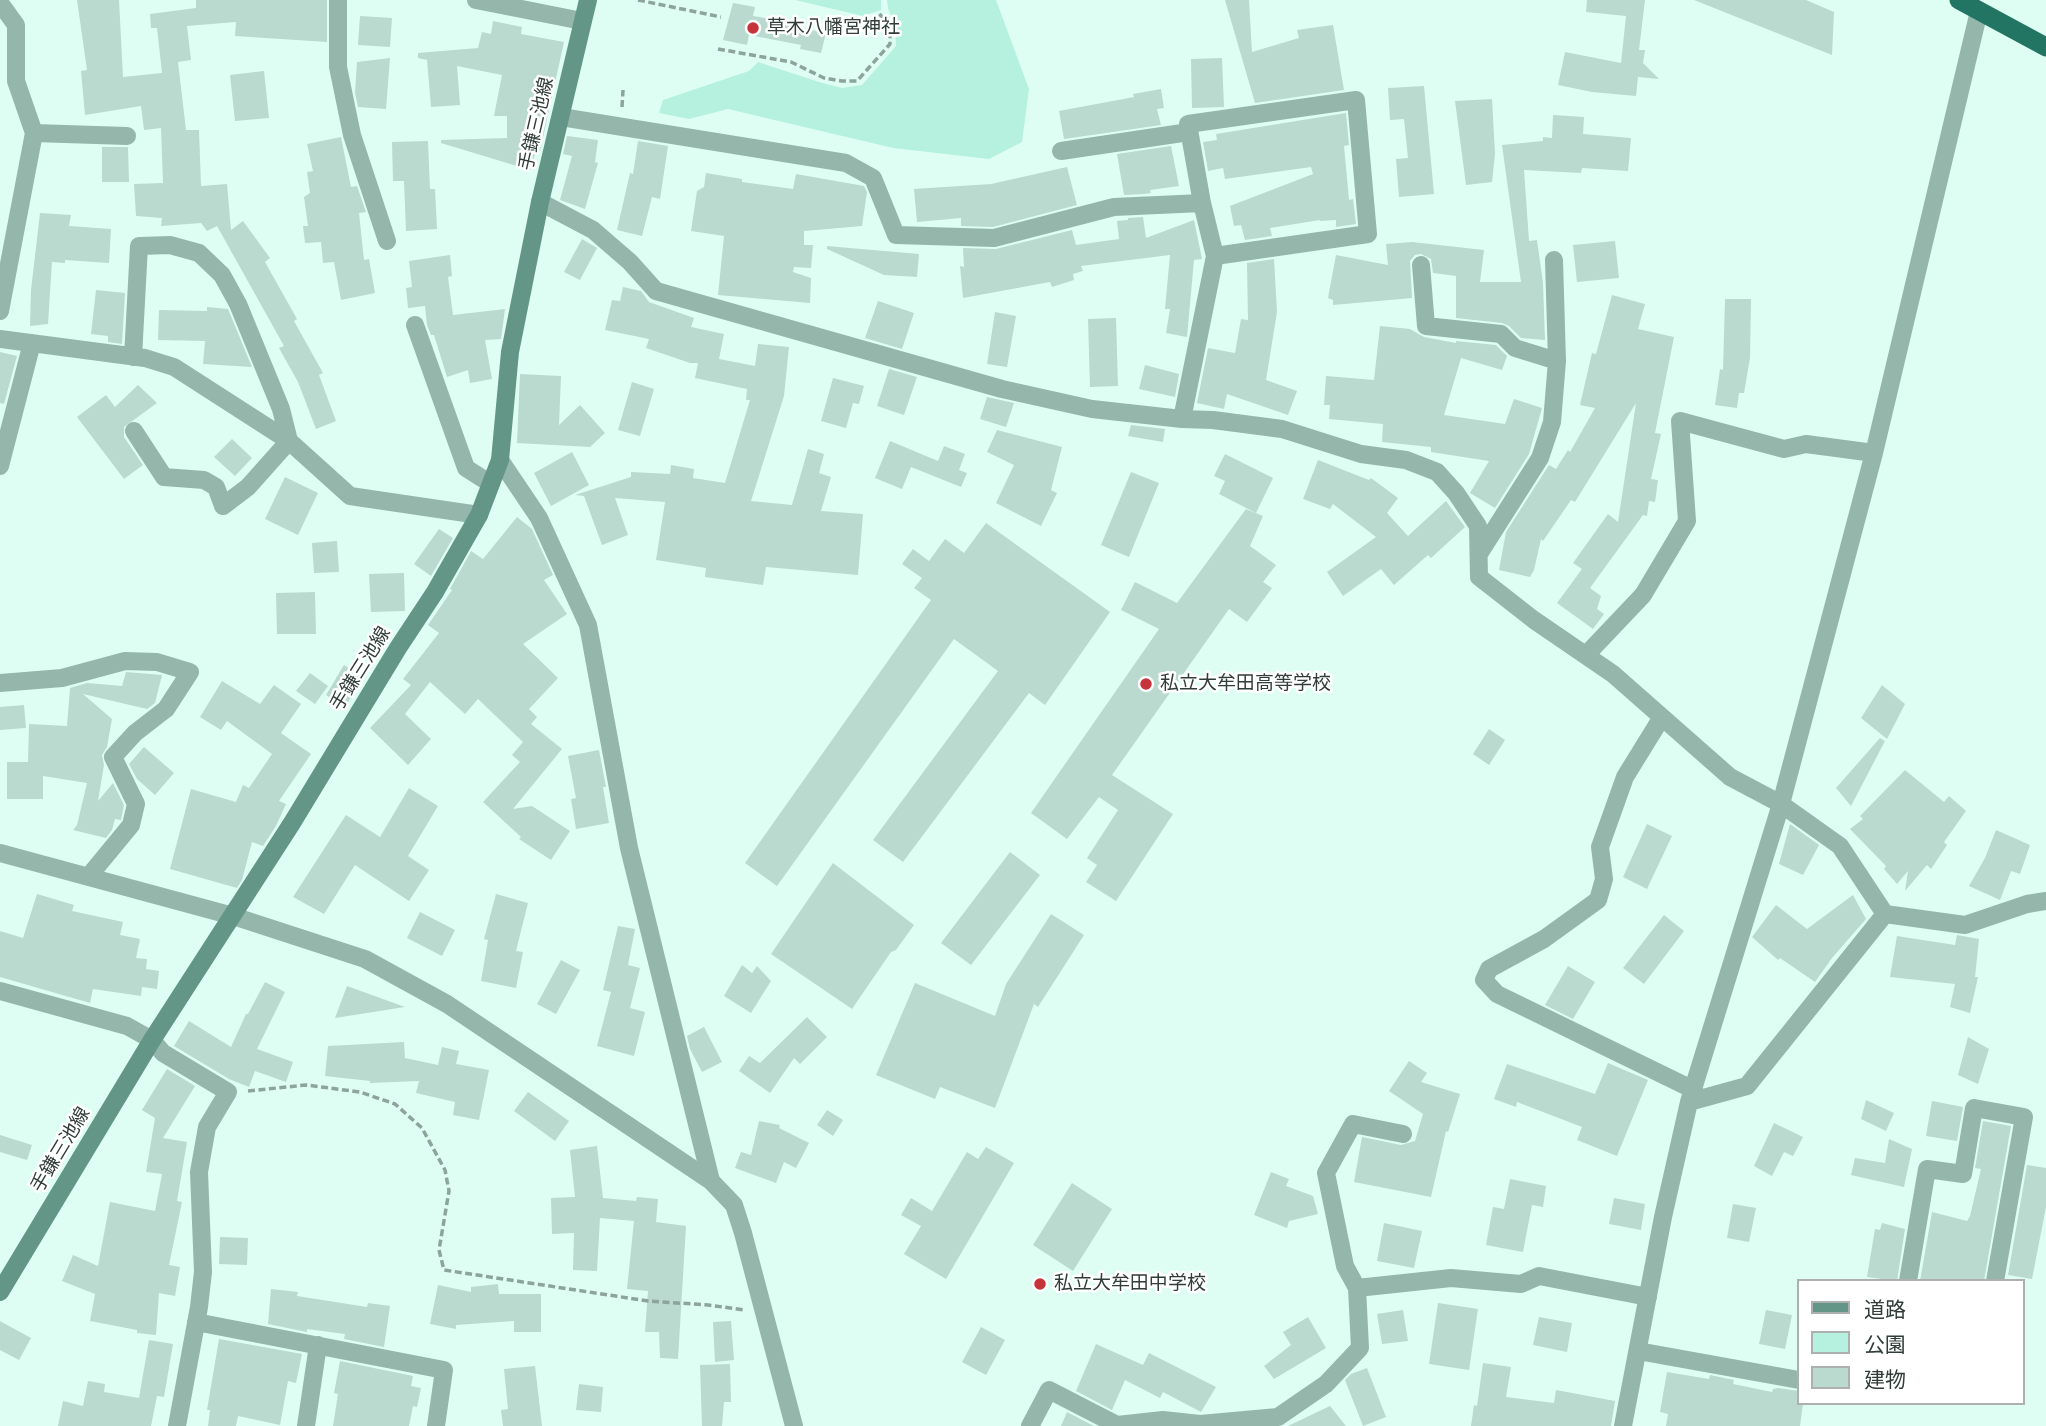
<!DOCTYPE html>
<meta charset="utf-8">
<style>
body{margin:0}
#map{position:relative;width:2046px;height:1426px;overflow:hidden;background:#defef4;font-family:Bitter,"Noto Sans JP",serif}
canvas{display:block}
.legend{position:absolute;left:1797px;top:1279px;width:228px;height:126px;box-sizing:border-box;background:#fff;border:2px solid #acb1af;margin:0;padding:9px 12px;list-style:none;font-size:21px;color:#303d38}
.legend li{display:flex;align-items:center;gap:14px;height:35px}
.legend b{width:35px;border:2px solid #acb1af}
</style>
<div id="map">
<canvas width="2046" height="1426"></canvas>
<ul class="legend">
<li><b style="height:9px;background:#639687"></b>道路</li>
<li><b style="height:19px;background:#b5f1de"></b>公園</li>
<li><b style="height:19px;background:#bad9cf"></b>建物</li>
</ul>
</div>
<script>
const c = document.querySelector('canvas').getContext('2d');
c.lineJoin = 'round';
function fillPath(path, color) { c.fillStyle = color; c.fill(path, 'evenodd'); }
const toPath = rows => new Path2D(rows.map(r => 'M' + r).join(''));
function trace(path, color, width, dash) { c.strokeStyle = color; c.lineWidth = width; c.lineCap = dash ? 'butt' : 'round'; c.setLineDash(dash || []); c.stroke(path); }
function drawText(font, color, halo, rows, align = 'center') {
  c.font = font + ' Bitter,"Noto Sans JP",serif'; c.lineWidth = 5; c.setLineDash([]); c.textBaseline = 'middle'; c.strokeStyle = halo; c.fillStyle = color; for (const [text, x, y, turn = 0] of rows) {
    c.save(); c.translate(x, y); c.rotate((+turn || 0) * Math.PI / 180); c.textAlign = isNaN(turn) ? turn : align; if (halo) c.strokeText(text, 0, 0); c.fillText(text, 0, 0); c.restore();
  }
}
const green = toPath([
 [795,0,881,0,881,10,863,16],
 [887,0,996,0,1029,89,1022,142,989,159,893,148,728,109,689,119,659,113,663,100,749,71,758,62,819,82,842,88,862,85,896,46,895,24,888,9]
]);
const building = toPath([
 [77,0,119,0,123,77,162,73,157,28,151,28,150,14,196,8,196,0,327,0,327,42,235,36,236,22,187,26,191,60,178,62,186,130,199,130,201,186,227,184,231,230,243,221,270,258,265,262,297,319,294,321,323,373,319,375,336,421,316,429,298,382,279,348,284,346,217,226,207,231,201,223,161,226,162,218,136,216,134,184,163,183,161,128,144,130,141,106,85,115,81,71,87,70],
 [1225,0,1249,0,1252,52,1299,38,1297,30,1333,25,1344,90,1255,103],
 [1587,0,1645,0,1639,50,1645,50,1643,63,1659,79,1638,77,1636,96,1592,92,1558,85,1565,52,1621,63,1626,16,1586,12],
 [1694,0,1806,0,1834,12,1832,55],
 [733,3,755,7,753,16,782,21,782,24,826,33,821,53,800,49,801,45,749,35,747,45,723,40],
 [360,16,392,18,390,47,358,45],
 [493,21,522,27,521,34,564,42,540,151,536,151,530,170,441,143,441,140,507,138,507,116,494,116,502,75,457,66,460,105,431,107,427,60,418,58,418,53,478,48,482,32,491,34],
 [390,58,386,109,358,107,355,93,357,62],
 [1222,58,1224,107,1192,108,1191,59],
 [264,71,269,118,235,121,230,75],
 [1424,86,1434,194,1399,197,1396,159,1408,158,1404,119,1390,120,1388,88],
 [1161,89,1164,108,1157,109,1161,125,1064,139,1059,111,1134,97,1133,94],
 [1492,99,1495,154,1492,182,1466,185,1455,101],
 [1346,113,1349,145,1344,146,1349,200,1353,199,1356,224,1336,227,1336,220,1320,221,1320,220,1270,228,1272,236,1245,240,1241,225,1234,226,1230,206,1313,174,1311,167,1225,179,1223,168,1208,171,1203,142,1217,140,1216,134],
 [1553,115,1584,117,1583,134,1631,138,1628,171,1582,168,1581,173,1524,170,1529,241,1537,240,1543,283,1545,340,1521,338,1509,326,1502,323,1456,318,1456,276,1433,273,1431,259,1421,254,1415,255,1410,261,1412,298,1333,305,1333,300,1328,298,1336,255,1388,265,1386,244,1412,242,1484,250,1480,282,1521,282,1502,145,1543,141,1543,137,1552,138],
 [567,136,598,140,595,162,598,163,585,209,560,200,572,156,563,154],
 [341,137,351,187,357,186,366,212,359,213,364,260,369,259,375,293,341,300,334,262,323,263,321,242,305,243,303,226,308,226,304,197,310,193,307,172,313,171,307,144],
 [428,141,430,189,435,189,437,229,406,231,404,181,393,181,392,142],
 [638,141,668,146,660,199,652,197,642,236,617,230,630,173,633,174],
 [1171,146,1179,186,1150,190,1151,193,1144,194,1124,195,1117,154],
 [102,147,128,147,129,182,102,182],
 [1067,167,1077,205,993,227,961,226,961,218,917,222,914,189,991,184],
 [706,173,742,179,742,182,793,189,796,174,864,186,867,192,862,226,804,231,804,245,813,245,811,268,794,267,793,272,811,278,810,303,718,295,724,236,691,231,697,191,704,187],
 [40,213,71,215,69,226,111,229,109,263,65,260,65,263,52,262,48,324,30,326,31,290],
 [1143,217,1146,238,1194,220,1202,259,1194,260,1187,337,1166,333,1170,309,1165,309,1170,255,1081,266,1083,271,1073,274,1074,280,1052,287,1050,282,963,298,960,266,964,267,963,248,996,249,1072,230,1076,245,1119,239,1117,221,1128,220,1128,218],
 [582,239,597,248,580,280,564,272],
 [1615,241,1619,278,1577,282,1573,245],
 [827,246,919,254,917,277,884,275,827,249],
 [450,255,452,276,448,277,453,315,505,309,501,339,485,340,492,379,470,383,468,370,447,377,434,335,431,335,427,325,425,306,408,308,406,288,412,287,409,261],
 [1274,259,1277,312,1266,380,1297,391,1288,415,1227,394,1224,409,1197,403,1208,348,1235,353,1241,319,1248,320,1247,263],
 [623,287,641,291,649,302,694,318,691,327,724,334,719,359,755,366,758,344,789,347,784,396,751,501,792,505,808,449,824,454,819,473,831,477,821,511,863,514,858,575,766,567,763,585,705,577,706,568,656,560,665,502,615,498,628,535,602,545,584,496,575,495,631,477,631,472,670,474,671,465,694,469,693,478,725,483,750,400,746,400,747,389,695,378,698,363,690,363,646,348,649,339,605,330,612,300,620,301],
 [96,290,125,293,122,344,108,342,108,336,91,334],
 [1612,295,1645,304,1638,329,1674,337,1655,433,1661,434,1651,479,1658,480,1655,502,1649,501,1647,516,1643,515,1590,588,1601,596,1597,609,1604,614,1593,629,1557,603,1582,569,1573,563,1608,514,1618,522,1636,403,1575,502,1571,500,1543,541,1541,539,1534,570,1530,577,1499,570,1506,532,1549,465,1556,469,1568,450,1570,452,1595,408,1580,405,1592,353,1596,354],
 [1725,299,1751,299,1750,358,1744,393,1739,393,1737,408,1715,405,1720,369,1723,370],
 [878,301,914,313,902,349,865,338],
 [207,307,228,309,252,367,203,364,205,341,158,340,159,310,207,311],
 [995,312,1016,316,1007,367,987,364],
 [1116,318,1118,386,1090,387,1088,319],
 [1380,326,1410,329,1424,337,1456,343,1456,341,1496,345,1507,356,1502,370,1461,358,1444,415,1505,424,1514,399,1542,408,1529,454,1495,508,1470,493,1489,461,1431,452,1431,447,1382,442,1383,424,1329,419,1330,405,1324,405,1326,376,1374,380],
 [0,352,17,356,4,404,0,403],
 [1145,365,1179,374,1175,397,1139,389],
 [889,369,917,377,904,415,877,406],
 [520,374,561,376,559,425,580,405,605,433,590,447,517,443],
 [833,378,864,386,859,404,853,403,846,428,821,421],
 [632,382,654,389,640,436,618,430],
 [138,385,157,403,124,427,124,437,143,465,124,479,77,417,106,395,115,407],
 [987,397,1014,403,1006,427,980,419],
 [1131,425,1165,429,1163,442,1128,436],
 [997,430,1062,447,1051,490,1057,493,1041,526,996,503,1014,465,987,452],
 [232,439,252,458,235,476,214,457],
 [890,441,938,461,944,446,965,454,959,470,967,473,961,487,911,467,902,489,875,478],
 [572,452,589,485,551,506,534,473],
 [1225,454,1273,478,1256,513,1219,494,1225,481,1214,476],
 [1318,460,1369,480,1371,478,1398,498,1387,513,1408,536,1446,501,1465,527,1431,558,1428,555,1394,585,1381,569,1343,596,1327,572,1376,537,1333,504,1330,509,1303,499],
 [1131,472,1159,483,1129,557,1101,545],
 [285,477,318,493,298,535,265,519],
 [1246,509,1263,516,1250,546,1276,565,1263,582,1272,588,1247,622,1229,609,1112,775,1173,814,1116,901,1086,882,1097,865,1087,858,1118,810,1099,797,1067,839,1031,813,1159,629,1121,610,1135,582,1177,603],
 [517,517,532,529,553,575,544,580,567,614,523,644,558,678,529,709,537,717,531,724,562,749,513,809,532,806,570,831,551,860,519,839,521,837,483,802,520,762,512,755,523,742,478,699,465,714,430,682,405,714,431,739,408,765,370,728,411,685,403,679,439,633,428,625,452,590,450,589,471,551,483,559],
 [986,523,1110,612,1045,705,1029,693,903,862,873,840,998,671,954,639,777,886,745,863,931,600,914,588,922,578,902,564,913,549,929,561,945,539,964,553],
 [439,529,453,538,431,576,414,564],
 [337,541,339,572,314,573,312,543],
 [404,573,405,611,371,612,369,574],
 [315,592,316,634,277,634,276,593],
 [344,665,363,678,345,707,326,695],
 [126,672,162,675,155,703,147,709,83,694,112,719,107,747,102,755,104,765,98,801,113,783,124,805,121,820,115,819,112,830,106,838,73,830,77,825,87,783,43,776,43,799,7,799,7,762,28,762,29,724,67,726,70,688,87,683,122,686],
 [310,673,328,686,315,704,296,691],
 [222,681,260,704,274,685,301,704,281,733,311,754,279,801,286,804,276,826,263,846,252,842,242,880,237,888,170,869,191,789,236,802,243,785,249,788,272,754,227,721,221,730,200,717],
 [1882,685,1905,704,1887,739,1861,718],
 [24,705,26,728,0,730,0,707],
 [1489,729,1505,740,1489,765,1473,754],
 [1880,738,1885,741,1851,806,1836,788],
 [144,747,174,773,155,795,137,779,129,764],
 [599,750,606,787,603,787,609,823,576,829,571,799,576,798,568,756],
 [1905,770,1944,802,1949,796,1966,811,1944,842,1947,845,1931,869,1927,865,1905,891,1908,871,1897,884,1884,869,1886,866,1850,829,1863,819,1860,816],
 [409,788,438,806,408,856,429,870,409,901,355,865,324,914,293,897,346,815,380,837],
 [1647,824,1672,836,1647,889,1623,877],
 [1790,824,1819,845,1803,875,1779,864],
 [1996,830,2030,845,2020,874,2011,871,2000,900,1969,886,1985,858],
 [1010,852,1040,875,971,965,941,943],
 [833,863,914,925,896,950,891,952,852,1009,771,954],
 [37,894,74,905,72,911,123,922,120,935,140,939,136,958,147,959,146,969,159,971,157,989,142,987,141,996,93,989,90,1003,0,977,0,931,23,938],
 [496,894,528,903,516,951,523,952,516,988,481,981,488,940,484,939],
 [1853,895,1866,919,1832,958,1815,982,1780,958,1778,960,1752,937,1776,905,1807,929],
 [420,912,455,930,442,956,407,938],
 [1051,914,1084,935,1038,1007,1034,1004,995,1108,940,1087,935,1099,876,1075,915,983,995,1016,1006,984],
 [1664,915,1684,931,1644,984,1623,968],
 [618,926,635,929,628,965,640,968,630,1008,645,1012,634,1056,597,1046,611,992,603,990],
 [1957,935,1979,939,1975,977,1978,977,1970,1013,1950,1007,1955,984,1890,977,1897,936,1955,945],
 [561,960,580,970,556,1014,537,1004],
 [742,965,752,973,757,966,771,981,751,1013,724,996],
 [1568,966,1595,982,1573,1019,1545,1005],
 [265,982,285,992,257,1049,293,1062,286,1082,255,1071,249,1087,229,1079,174,1046,189,1021,231,1047,246,1014,248,1014],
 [347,986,405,1007,335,1018],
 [807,1017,827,1037,800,1064,794,1058,770,1093,739,1071,749,1056,760,1063],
 [704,1027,722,1062,702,1072,690,1049,687,1036],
 [1968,1037,1989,1049,1978,1084,1958,1075],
 [404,1042,405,1058,438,1065,442,1047,459,1051,456,1064,489,1070,479,1120,453,1115,455,1102,416,1093,419,1081,370,1083,370,1081,325,1076,328,1046],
 [1409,1061,1427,1073,1421,1082,1460,1094,1448,1132,1446,1131,1431,1197,1354,1182,1362,1137,1401,1145,1415,1141,1423,1114,1389,1091],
 [1608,1063,1648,1080,1617,1156,1577,1140,1582,1127,1517,1102,1516,1107,1494,1099,1507,1064,1595,1094],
 [167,1069,195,1086,163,1138,187,1142,177,1201,182,1202,169,1265,180,1267,175,1296,159,1293,156,1335,137,1333,137,1330,90,1321,95,1294,62,1281,73,1255,98,1266,110,1202,155,1211,162,1174,146,1172,155,1118,142,1110],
 [528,1092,569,1121,555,1141,514,1111],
 [1866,1100,1894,1113,1886,1131,1861,1119],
 [1932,1101,1963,1107,1957,1141,1926,1136],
 [827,1110,843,1120,833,1136,817,1125],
 [759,1121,780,1125,779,1128,809,1143,796,1168,784,1162,776,1183,735,1168,741,1152,751,1155],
 [1983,1121,2011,1126,1984,1281,1920,1281,1932,1212,1967,1221,1970,1216,1981,1169,1975,1168],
 [1774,1123,1803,1137,1793,1156,1784,1152,1772,1176,1754,1166],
 [0,1135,32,1145,27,1160,0,1152],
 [1889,1139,1912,1149,1904,1187,1851,1175,1855,1158,1885,1163],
 [597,1146,603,1198,636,1201,637,1197,658,1199,656,1222,686,1226,678,1359,660,1358,659,1332,645,1332,648,1291,627,1289,634,1221,600,1218,597,1271,573,1270,574,1233,552,1234,551,1198,575,1197,570,1150],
 [986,1147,1014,1163,946,1279,904,1254,921,1226,901,1215,911,1198,932,1211,967,1152,978,1159],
 [2027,1165,2046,1168,2046,1207,2032,1279,2008,1275],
 [1271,1172,1289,1179,1286,1186,1313,1196,1318,1214,1289,1221,1287,1228,1254,1215],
 [1510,1179,1546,1186,1543,1207,1532,1205,1523,1252,1486,1245,1493,1207,1504,1209],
 [1072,1183,1112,1209,1073,1271,1033,1245],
 [1614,1198,1645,1204,1641,1230,1609,1224],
 [1733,1204,1756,1208,1749,1242,1727,1238],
 [1384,1223,1422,1231,1414,1268,1377,1261],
 [1882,1223,1905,1229,1897,1281,1867,1277,1875,1229,1880,1230],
 [220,1237,248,1238,247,1265,219,1264],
 [498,1284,499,1294,541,1294,541,1332,514,1332,514,1321,456,1325,456,1329,430,1324,438,1285,471,1292,471,1287],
 [271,1289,298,1292,297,1296,367,1307,368,1303,390,1306,384,1347,344,1339,345,1334,307,1329,307,1332,268,1324],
 [1438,1303,1478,1309,1469,1370,1429,1364],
 [1403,1310,1408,1341,1382,1344,1377,1314],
 [1766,1310,1792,1315,1785,1349,1759,1344],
 [1308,1317,1326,1348,1274,1379,1264,1366,1291,1345,1283,1332],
 [1539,1317,1572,1323,1567,1352,1533,1345],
 [0,1321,31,1338,19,1360,0,1350],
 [731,1321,734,1360,715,1362,713,1322],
 [981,1327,1005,1340,986,1375,962,1362],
 [219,1339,302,1354,296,1383,288,1381,280,1425,238,1416,236,1426,208,1426,210,1410,207,1410],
 [149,1340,173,1344,164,1397,157,1396,151,1426,58,1426,63,1401,83,1406,88,1381,105,1384,104,1392,139,1398],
 [1096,1344,1143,1365,1149,1353,1216,1387,1201,1412,1163,1392,1160,1398,1125,1380,1112,1410,1076,1391],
 [340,1361,413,1376,411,1386,421,1388,417,1407,413,1406,409,1426,333,1426,338,1394,334,1393],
 [1483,1363,1511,1367,1506,1397,1554,1403,1556,1390,1615,1401,1611,1426,1471,1426,1474,1405,1477,1406],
 [730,1364,731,1402,724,1402,722,1426,702,1426,700,1365],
 [535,1366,542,1426,503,1426,501,1410,508,1409,504,1369],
 [1367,1368,1386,1417,1363,1426,1345,1380,1351,1374],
 [1667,1372,1709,1379,1710,1375,1734,1380,1733,1384,1772,1392,1773,1389,1778,1388,1799,1391,1799,1403,1803,1403,1800,1426,1666,1426,1668,1414,1660,1412],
 [579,1384,603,1387,601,1412,576,1410],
 [1330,1406,1346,1426,1288,1426],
 [1067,1412,1094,1426,1061,1426]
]);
const path = toPath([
 [638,0,721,17],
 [718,49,791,62,824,78,842,81,857,81,890,44,890,27,878,12],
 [622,107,623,90],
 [248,1091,306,1085,360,1092,395,1104,422,1128,445,1170,449,1191,439,1250,444,1270,648,1301,708,1305,745,1310]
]);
const minor = toPath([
 [338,0,338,67,352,135,387,241],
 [476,0,582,21],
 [0,3,16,25,16,81,34,133,0,311],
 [1356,100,1368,234,1215,256,1202,203,1188,124,1356,100],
 [561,117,846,163,873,178,896,235,994,238,1114,207,1202,203],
 [34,133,127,136],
 [1061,151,1189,132],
 [540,202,593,230,630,262,656,291,1002,389,1092,409,1182,419,1213,420,1282,429,1361,454,1406,460,1437,472,1456,493,1478,526,1479,577,1534,620,1613,674,1730,777,1781,804,1840,846,1885,914],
 [1421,265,1426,326,1501,334,1515,348,1557,361],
 [415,325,466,468,491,484],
 [0,339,145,358,174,367,289,441,350,496,479,515],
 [133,357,139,246,170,245,199,253,222,275,238,304,281,409,289,441,248,487,223,506,216,487,204,480,164,477,134,431],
 [1182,419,1215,256],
 [500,460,539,518,588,625,629,848,711,1181],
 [0,466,32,343],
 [1479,554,1540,458,1552,422,1557,361,1554,260],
 [1587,654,1643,595,1687,521,1680,421,1784,449,1806,444,1874,453],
 [0,683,62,678,125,661,157,662,190,672,166,709,135,733,113,757,136,804,131,825,89,876],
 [1662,717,1625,777,1600,847,1604,879,1598,900,1544,939,1489,969,1484,980,1497,994,1694,1090],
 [0,991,127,1026,152,1040,163,1053,228,1092,207,1127,199,1172,203,1272,199,1307,177,1426],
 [1689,1102,1747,1086,1885,914,1965,925,2027,904,2046,901],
 [1908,1281,1927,1169,1963,1174,1974,1108,2024,1117,1995,1281],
 [1357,1288,1345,1266,1326,1173,1353,1124,1403,1134],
 [196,1322,444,1370,436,1426],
 [1638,1351,1799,1380],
 [306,1426,318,1345],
 [1030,1426,1049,1390,1117,1425,1163,1420,1200,1424,1278,1417,1326,1384,1360,1348,1357,1288,1451,1278,1521,1284,1539,1276,1648,1297],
 [1623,1426,1663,1217,1689,1102,1781,804,1874,453,1979,11]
]);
const tertiary = toPath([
 [0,853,233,916,365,959,447,1004,711,1181,734,1205,743,1233,794,1426]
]);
const secondary = toPath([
 [0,1292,152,1040,292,823,398,648,435,592,479,515,500,460,510,352,540,202,588,0]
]);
const trunk = toPath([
 [1959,0,2046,47]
]);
const markers = [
 [753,28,7,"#c4343a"],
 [1146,684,7,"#c4343a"],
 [1040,1284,7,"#c4343a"]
];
const poiNames = [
 ["草木八幡宮神社",767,28],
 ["私立大牟田高等学校",1160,684],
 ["私立大牟田中学校",1054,1284]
];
const streetNames = [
 ["手鎌三池線",537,124,-77],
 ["手鎌三池線",361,669,-58],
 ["手鎌三池線",61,1150,-59]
];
fillPath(green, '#b5f1de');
fillPath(building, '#bad9cf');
trace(path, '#8da49c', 3.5, [7, 3.5]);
trace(minor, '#94b6ab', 18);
trace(tertiary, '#94b6ab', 18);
trace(secondary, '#639687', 18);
trace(trunk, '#227562', 19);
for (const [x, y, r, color] of markers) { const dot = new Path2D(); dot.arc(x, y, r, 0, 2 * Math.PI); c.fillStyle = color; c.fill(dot); trace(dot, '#fff', 2.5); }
drawText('19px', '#303d38', '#fff', poiNames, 'left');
drawText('19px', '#303d38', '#fff', streetNames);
</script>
